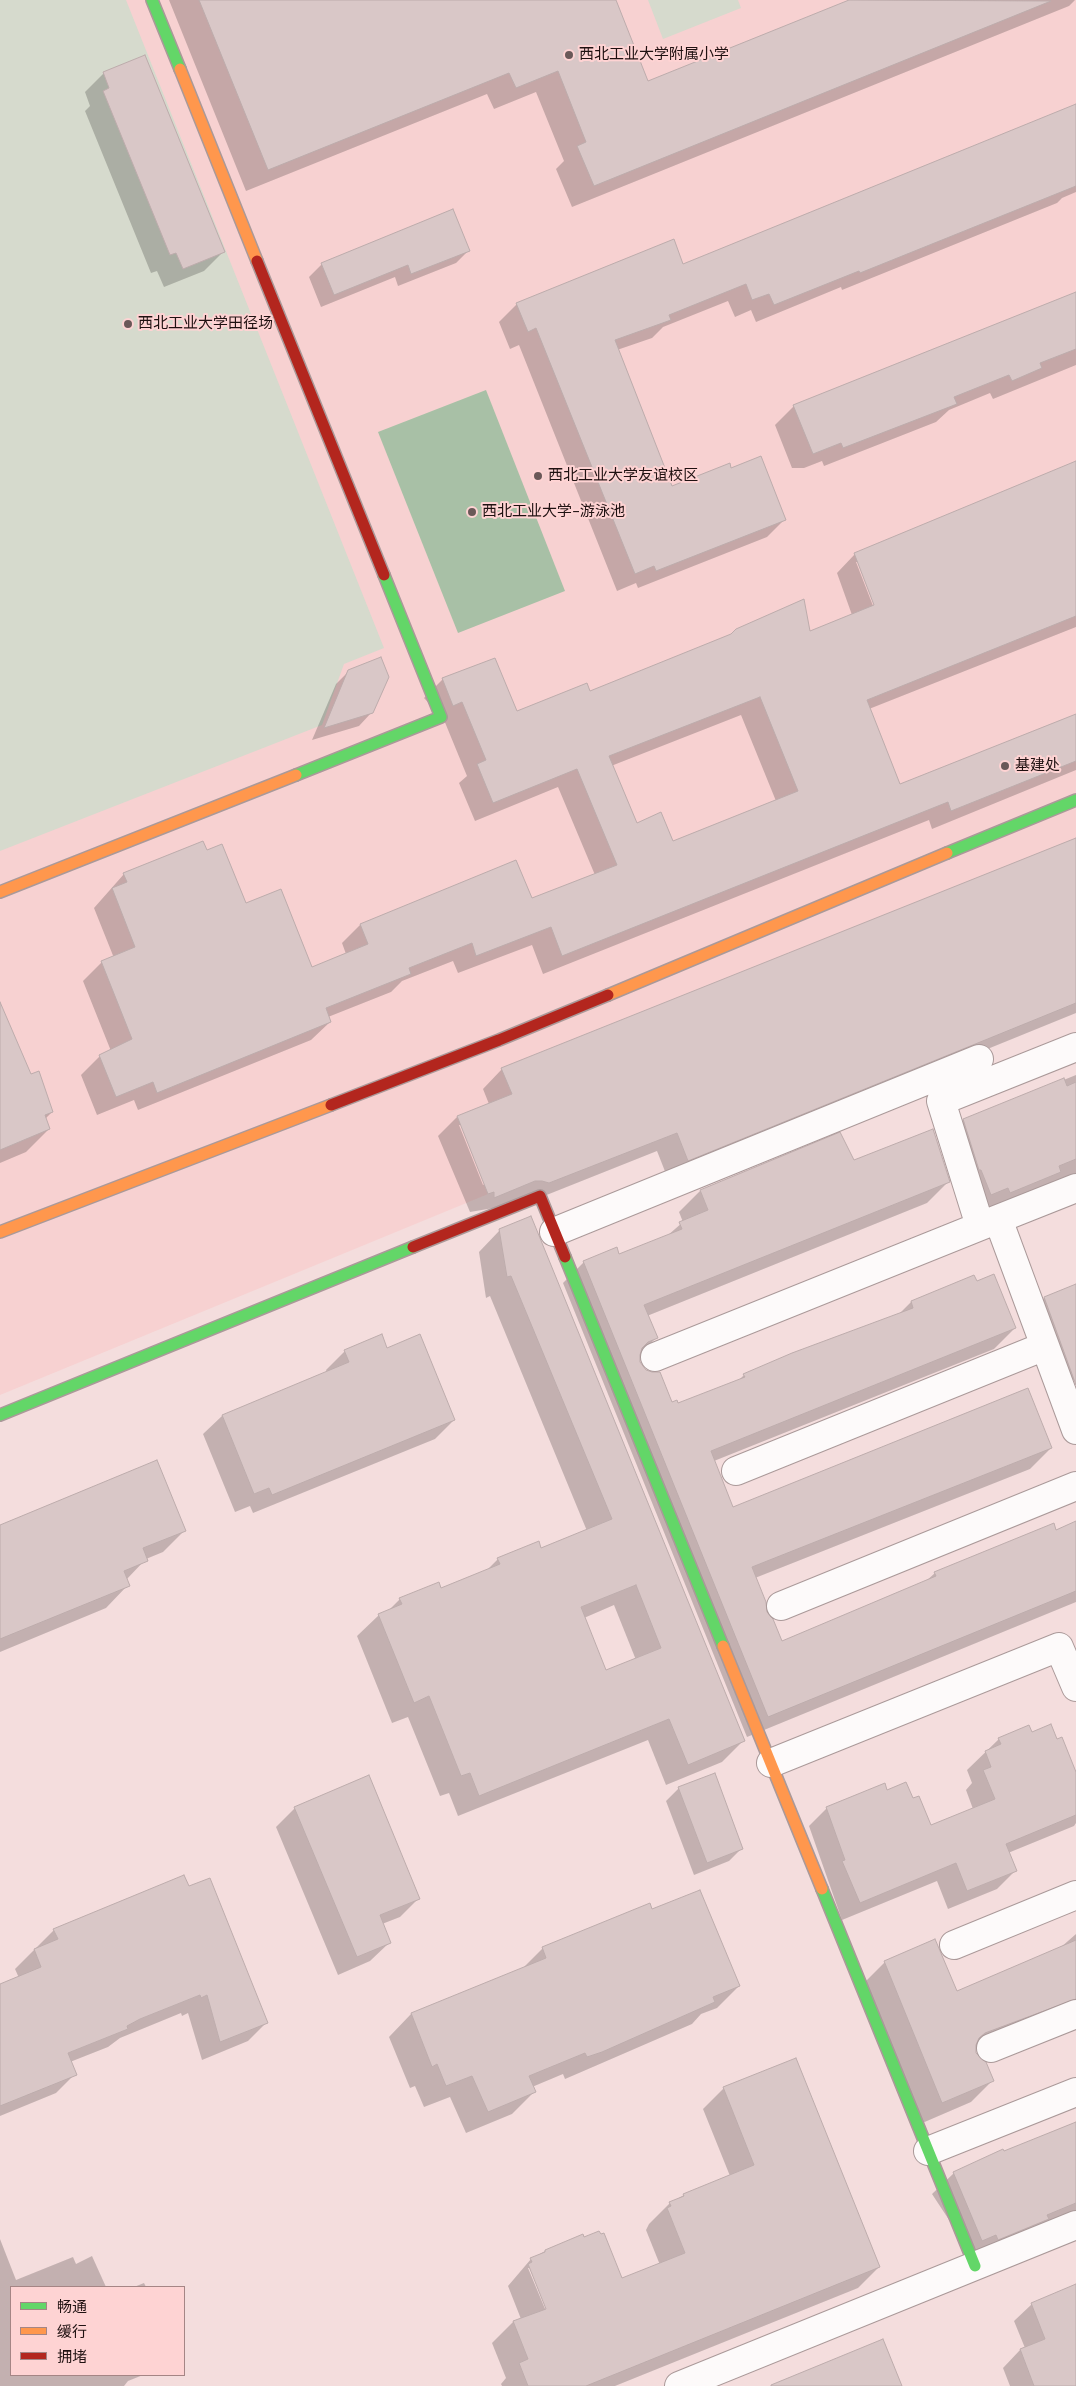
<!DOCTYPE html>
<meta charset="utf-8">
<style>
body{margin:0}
#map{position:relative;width:1076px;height:2386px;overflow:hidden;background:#f4dddd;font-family:"DM Sans","Noto Sans SC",sans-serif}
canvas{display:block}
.legend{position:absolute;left:10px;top:2286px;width:175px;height:90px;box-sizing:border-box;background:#fed3d3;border:1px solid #a58585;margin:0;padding:6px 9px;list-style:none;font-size:15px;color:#1f1111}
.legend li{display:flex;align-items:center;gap:10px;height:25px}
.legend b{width:25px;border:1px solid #a58585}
</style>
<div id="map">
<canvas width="1076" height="2386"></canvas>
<ul class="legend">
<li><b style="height:6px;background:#63d668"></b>畅通</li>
<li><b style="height:6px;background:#ff974d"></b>缓行</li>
<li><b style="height:6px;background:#b3261e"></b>拥堵</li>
</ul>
</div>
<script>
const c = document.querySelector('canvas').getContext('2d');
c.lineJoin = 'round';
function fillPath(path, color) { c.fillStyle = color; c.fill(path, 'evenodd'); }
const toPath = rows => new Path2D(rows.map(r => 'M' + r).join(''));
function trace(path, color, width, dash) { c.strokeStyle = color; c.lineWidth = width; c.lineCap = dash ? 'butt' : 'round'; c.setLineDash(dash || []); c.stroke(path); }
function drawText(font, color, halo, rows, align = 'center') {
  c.font = font + ' "DM Sans","Noto Sans SC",sans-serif'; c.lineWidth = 4; c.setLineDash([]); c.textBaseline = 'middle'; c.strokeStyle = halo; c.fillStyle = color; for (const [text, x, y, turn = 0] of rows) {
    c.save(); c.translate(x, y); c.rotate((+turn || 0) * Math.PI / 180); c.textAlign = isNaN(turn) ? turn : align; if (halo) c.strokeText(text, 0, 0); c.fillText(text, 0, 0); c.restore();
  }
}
const built = toPath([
 [0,0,1076,0,1076,952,0,1395]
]);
const green = toPath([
 [0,0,126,0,384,648,344,664,322,725,0,851],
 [648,0,738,0,741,8,663,39]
]);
const water = toPath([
 [486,390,565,591,458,633,378,432]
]);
const shadow = toPath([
 [169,0,615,0,647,83,852,0,1075,0,1069,6,572,207,556,169,564,161,536,92,494,109,487,94,246,191],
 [104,73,223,252,204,271,164,287,157,271,151,273,85,111,90,106,85,92],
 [1076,105,1076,192,1062,198,1057,203,842,290,841,287,756,322,751,310,735,317,728,301,663,327,652,338,617,350,671,488,730,470,785,519,767,537,638,588,636,583,617,591,519,345,510,349,499,322,517,304,682,265],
 [469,250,456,263,398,286,395,277,321,307,309,277,322,264],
 [1076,294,1076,365,993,399,990,393,949,410,936,422,824,466,822,461,804,468,792,468,775,425,794,406],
 [1076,463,1076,627,869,709,900,786,1076,715,1076,770,932,829,929,820,543,974,532,945,458,973,453,961,402,981,391,992,328,1017,330,1022,311,1040,138,1110,134,1100,97,1115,81,1075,100,1056,111,1051,83,981,102,962,114,958,94,908,124,874,206,851,246,904,312,968,346,954,342,943,360,925,516,862,531,900,595,875,558,787,475,821,459,783,467,776,444,720,424,698,443,679,516,713,809,633,852,615,837,573,855,554],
 [856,562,859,562,877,610,875,611],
 [741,715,776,801,672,843,636,825,611,766],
 [349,671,372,712,359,726,312,740,336,684],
 [1076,839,1076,1013,668,1179,657,1151,529,1202,470,1212,438,1136,457,1117,489,1104,483,1089,502,1069],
 [459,1125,462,1125,485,1184,483,1185],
 [0,1005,30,1076,52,1112,45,1119,49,1129,26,1152,0,1163],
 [1076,1075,1076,1177,991,1211,989,1206,971,1213,944,1140,964,1120],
 [854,1161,948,1182,927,1203,647,1316,656,1338,638,1356,639,1363,671,1403,677,1405,738,1381,744,1375,899,1314,911,1302,1015,1328,994,1349,714,1461,733,1508,1051,1448,1030,1469,755,1578,766,1613,781,1643,925,1582,935,1573,1076,1523,1076,1602,747,1737,563,1283,584,1262,619,1255,667,1236,683,1222,679,1212,700,1191],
 [500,1230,743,1741,722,1762,666,1785,648,1740,458,1816,449,1793,440,1796,408,1717,392,1723,357,1636,379,1615,387,1612,400,1599,441,1589,486,1571,498,1559,541,1550,587,1531,490,1296,486,1298,479,1252],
 [614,1605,636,1660,606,1672,584,1618],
 [1076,1285,1076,1379,1049,1390,1023,1319,1044,1298],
 [387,1349,454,1420,435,1439,253,1513,250,1506,235,1512,203,1434,222,1416,327,1373,326,1370,345,1351],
 [0,1525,185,1530,163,1552,146,1559,126,1580,128,1585,106,1608,0,1652],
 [1031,1733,1056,1741,1061,1739,1076,1772,1076,1823,1074,1826,1008,1853,1015,1871,997,1889,948,1909,937,1881,842,1920,809,1826,827,1808,887,1792,913,1800,930,1826,973,1809,966,1790,972,1783,967,1770,999,1739],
 [679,1788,742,1848,729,1861,694,1875,666,1801],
 [295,1808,419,1898,400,1917,382,1924,389,1943,370,1961,338,1975,276,1827],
 [188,1888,267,2022,248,2041,202,2060,188,2013,182,2016,181,2013,120,2038,108,2047,70,2062,75,2074,56,2093,0,2116,0,1985,19,1978,15,1969,54,1930],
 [652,1911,739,1986,717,2008,701,2014,692,2024,579,2073,565,2079,563,2074,532,2087,534,2092,512,2114,466,2133,450,2097,424,2107,415,2086,410,2088,389,2037,411,2014,522,1969,543,1948],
 [1076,1934,1076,2012,1047,2021,975,2050,975,2054,992,2081,971,2102,920,2124,863,1984,885,1962,957,1992,1060,1948],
 [724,2088,879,2267,858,2288,615,2386,502,2386,501,2384,506,2378,492,2343,513,2322,521,2319,508,2286,531,2259,545,2251,622,2280,660,2265,646,2230,649,2224,670,2203,684,2195,730,2176,703,2109],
 [528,2268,531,2268,550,2315,548,2316],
 [1076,2122,1076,2224,976,2261,932,2194,954,2173],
 [0,2239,16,2280,73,2257,76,2264,92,2256,106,2287,11,2287,11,2375,143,2375,128,2381,124,2386,0,2386],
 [144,2283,146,2287,134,2287],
 [1076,2286,1076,2386,1010,2386,1003,2368,1020,2350,1025,2348,1014,2321,1032,2304]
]);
const building = toPath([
 [199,0,616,0,648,81,849,0,1051,1,594,186,577,146,586,142,558,71,516,88,509,73,268,170,199,0],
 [145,55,225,252,183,269,176,253,170,255,103,91,109,88,103,72,145,55],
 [1076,104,1076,186,860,273,859,271,774,305,769,294,752,300,746,284,669,315,671,320,615,340,672,486,730,463,731,468,761,456,786,520,656,571,654,566,635,574,536,328,528,332,516,303,674,239,683,264,1076,104],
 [453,209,470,251,411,274,408,265,334,295,321,263,453,209],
 [1076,292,1076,349,1040,363,1042,368,1012,381,1009,375,954,397,957,404,926,416,843,448,841,443,813,454,793,405,1076,292],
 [1076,461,1076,616,867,700,900,784,1076,714,1076,761,951,811,948,802,562,956,551,927,476,956,472,943,409,968,411,974,326,1008,331,1022,157,1093,153,1082,116,1097,99,1055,132,1039,101,961,135,947,112,888,127,882,123,873,203,841,207,850,222,844,246,903,281,889,312,967,368,944,360,924,516,860,532,898,617,865,577,769,493,803,477,764,486,760,462,702,453,706,442,678,495,658,517,711,587,683,590,691,731,634,736,629,804,599,810,631,874,605,854,553,1076,461],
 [760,697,798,791,673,841,661,812,637,823,609,756,760,697],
 [381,657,389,677,373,713,324,728,348,670,381,657],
 [1076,838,1076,1003,688,1161,677,1133,549,1183,542,1181,535,1181,494,1198,494,1192,488,1194,457,1116,512,1094,501,1068,1076,838],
 [0,1002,31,1074,39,1071,53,1112,45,1115,50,1129,0,1150,0,1002],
 [1064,1078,1067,1086,1076,1082,1076,1159,1059,1166,1061,1172,1010,1193,1008,1188,991,1195,981,1170,979,1170,963,1119,1064,1078],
 [933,1129,950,1182,644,1305,658,1338,648,1342,642,1348,640,1355,640,1362,646,1370,652,1372,660,1372,672,1402,677,1400,678,1403,745,1377,743,1374,792,1353,913,1308,911,1301,974,1275,977,1281,994,1274,1016,1328,711,1451,733,1507,1028,1388,1052,1448,752,1567,766,1602,767,1612,773,1619,782,1641,936,1576,934,1572,1054,1523,1056,1530,1076,1521,1076,1591,768,1717,583,1261,617,1247,619,1254,682,1229,679,1222,708,1210,700,1190,840,1132,854,1160,933,1129],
 [531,1216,745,1741,688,1765,669,1719,479,1796,470,1773,461,1776,429,1696,414,1703,378,1614,402,1604,399,1598,439,1582,441,1588,500,1564,497,1558,539,1541,541,1548,612,1519,511,1276,507,1277,499,1229,531,1216],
 [636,1585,661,1648,606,1670,581,1607,636,1585],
 [1076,1284,1076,1385,1044,1297,1076,1284],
 [382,1334,387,1348,420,1334,455,1420,272,1495,269,1488,254,1494,222,1415,349,1362,344,1350,382,1334],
 [157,1460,186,1531,143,1548,148,1561,124,1571,130,1586,0,1639,0,1525,157,1460],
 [1051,1724,1057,1739,1062,1737,1076,1772,1076,1815,1006,1844,1017,1871,967,1891,956,1863,860,1903,842,1861,845,1860,826,1807,885,1783,887,1790,906,1782,913,1798,919,1796,931,1825,995,1799,983,1770,991,1767,985,1751,1001,1744,998,1738,1029,1725,1032,1732,1051,1724],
 [715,1773,743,1849,707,1863,678,1787,715,1773],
 [369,1775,420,1899,380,1915,391,1943,357,1957,294,1807,369,1775],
 [184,1875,189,1886,210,1878,268,2023,220,2042,207,1995,201,1998,200,1995,140,2019,127,2026,128,2029,68,2053,77,2075,0,2106,0,1984,41,1967,34,1949,58,1939,53,1929,184,1875],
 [700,1890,740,1986,713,1997,715,2002,602,2052,587,2057,585,2053,529,2076,536,2092,488,2112,472,2076,446,2086,437,2064,432,2067,411,2013,546,1958,542,1947,650,1903,652,1909,700,1890],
 [935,1939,957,1991,1076,1940,1076,1999,985,2033,979,2038,976,2045,976,2053,986,2062,994,2081,942,2103,884,1961,935,1939],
 [796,2058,880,2267,586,2386,528,2386,519,2363,528,2359,513,2321,546,2309,528,2264,532,2262,530,2258,545,2252,545,2250,583,2234,584,2237,599,2231,601,2234,604,2233,622,2278,685,2253,667,2208,671,2206,669,2202,684,2196,683,2194,754,2165,723,2087,796,2058],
 [1076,2122,1076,2203,1047,2215,1049,2219,998,2240,996,2235,982,2241,953,2172,1003,2149,1004,2151,1076,2122],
 [1076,2284,1076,2386,1034,2386,1020,2349,1045,2339,1031,2303,1076,2284],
 [883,2339,902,2386,771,2386,771,2385,883,2339]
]);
const street = toPath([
 [998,1219,1076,1188],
 [980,1226,941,1101,1076,1047],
 [554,1232,979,1059],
 [655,1357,998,1219,1076,1430],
 [736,1471,1045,1346],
 [781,1606,1076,1486],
 [771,1763,1059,1647,1076,1687],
 [954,1945,1076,1895],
 [991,2048,1076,2014],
 [928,2151,1076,2092],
 [679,2386,1076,2225]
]);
const fast = toPath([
 [152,0,180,69],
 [296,775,441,717,384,575],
 [947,853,1076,800],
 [565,1257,723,1646],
 [0,1415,413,1247],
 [822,1889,975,2266]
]);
const slow = toPath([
 [180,69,257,261],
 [0,892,296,775],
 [608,995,947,853],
 [0,1232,331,1105],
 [723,1646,822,1889]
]);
const jam = toPath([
 [257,261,384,575],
 [331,1105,499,1040,608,995],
 [413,1247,540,1196,565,1257]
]);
const markers = [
 [569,55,5,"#6a5858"],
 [128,324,5,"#6a5858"],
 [538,476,5,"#6a5858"],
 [472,512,5,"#6a5858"],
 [1005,766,5,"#6a5858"]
];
const poiNames = [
 ["西北工业大学附属小学",579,55],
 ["西北工业大学田径场",138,324],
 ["西北工业大学友谊校区",548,476],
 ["西北工业大学-游泳池",482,512],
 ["基建处",1015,766]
];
fillPath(built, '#f7d1d1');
fillPath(green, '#d6dacd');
fillPath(water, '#a8c0a6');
fillPath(shadow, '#0003');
fillPath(building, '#d9c7c7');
trace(building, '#bdacac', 1);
trace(street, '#a99', 30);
trace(fast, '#a99', 14);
trace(slow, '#a99', 14);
trace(jam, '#a99', 14);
trace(street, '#fdfafa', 28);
trace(fast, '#63d668', 11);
trace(slow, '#ff974d', 11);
trace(jam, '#b3261e', 11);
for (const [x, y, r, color] of markers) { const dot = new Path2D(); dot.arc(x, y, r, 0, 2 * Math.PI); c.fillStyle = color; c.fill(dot); trace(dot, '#fed3d3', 2); }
drawText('15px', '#1f1111', '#fed3d3', poiNames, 'left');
</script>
